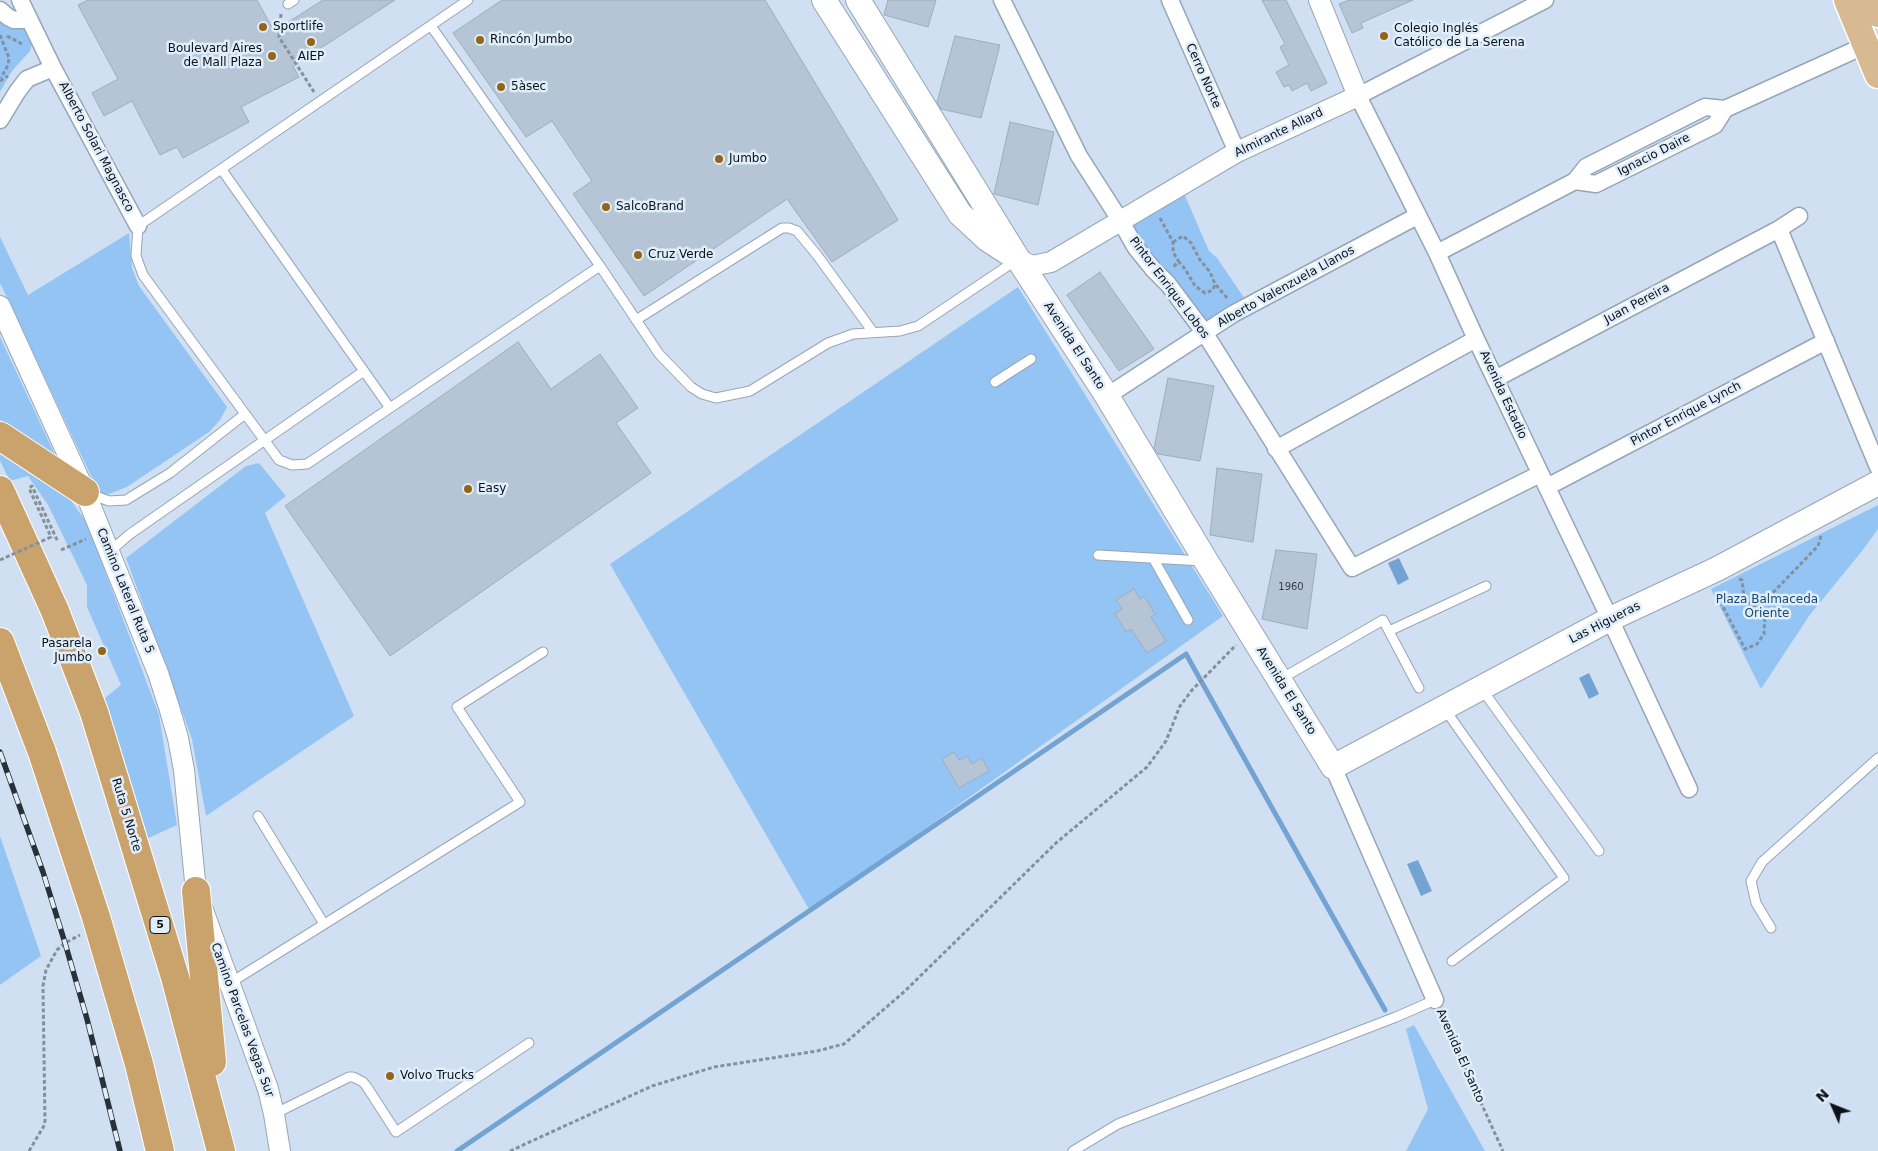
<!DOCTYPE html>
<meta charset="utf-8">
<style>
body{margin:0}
#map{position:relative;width:1878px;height:1151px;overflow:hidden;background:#d0e0f2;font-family:"DejaVu Sans",sans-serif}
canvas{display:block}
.north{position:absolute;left:1808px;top:1081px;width:50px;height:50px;-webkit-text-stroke:4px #e0edfb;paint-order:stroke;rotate:314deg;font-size:14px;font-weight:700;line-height:20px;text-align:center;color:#0b1116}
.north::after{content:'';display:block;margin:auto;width:18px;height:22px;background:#0b1116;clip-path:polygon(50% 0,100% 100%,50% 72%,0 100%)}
</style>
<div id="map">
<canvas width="1878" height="1151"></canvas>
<div class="north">N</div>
</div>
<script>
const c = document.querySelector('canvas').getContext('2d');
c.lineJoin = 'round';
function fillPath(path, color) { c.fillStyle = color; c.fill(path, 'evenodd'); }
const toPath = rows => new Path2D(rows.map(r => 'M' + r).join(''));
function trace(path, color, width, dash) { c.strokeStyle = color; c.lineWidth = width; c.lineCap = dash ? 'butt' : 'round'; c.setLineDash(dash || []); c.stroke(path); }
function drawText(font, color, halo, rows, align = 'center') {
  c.font = font + ' "DejaVu Sans",sans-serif'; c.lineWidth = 5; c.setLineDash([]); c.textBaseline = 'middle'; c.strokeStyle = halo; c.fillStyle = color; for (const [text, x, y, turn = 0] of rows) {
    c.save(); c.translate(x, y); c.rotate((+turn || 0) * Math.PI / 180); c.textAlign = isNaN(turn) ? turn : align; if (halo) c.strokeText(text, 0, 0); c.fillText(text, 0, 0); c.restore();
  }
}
const green = toPath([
 [0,16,23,27,32,44,30,51,12,71,0,92],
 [1183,191,1209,251,1217,258,1247,302,1211,326,1201,324,1146,251,1133,225],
 [129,233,132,268,139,286,227,407,220,420,209,432,127,487,101,497,0,283,0,237,28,295],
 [1018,287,1223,616,810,911,610,564],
 [0,337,63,472,0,420],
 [0,450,63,489,87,523,159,715,177,825,144,840,100,702,121,685,87,607,87,585,48,505,28,476,10,481,0,461],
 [259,463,286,496,265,513,354,716,206,816,192,739,126,558,246,466],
 [1878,505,1878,529,1862,551,1809,616,1761,689,1711,589],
 [0,836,41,956,0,985],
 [1414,1025,1485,1151,1406,1151,1428,1109,1406,1029]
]);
const water = toPath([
 [1399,558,1409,579,1398,585,1388,563],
 [1589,673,1599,694,1589,699,1579,678],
 [1418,860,1432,891,1421,896,1407,864]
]);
const stream = toPath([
 [457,1151,1186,654,1385,1010]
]);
const building = toPath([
 [88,0,257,0,274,31,323,0,395,0,293,66,299,77,241,107,249,122,183,158,177,147,160,155,132,101,104,116,92,93,118,79,78,5,88,0],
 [502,0,765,0,898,220,832,262,787,199,644,296,573,194,592,181,552,121,526,137,453,33,502,0],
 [888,0,936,0,928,27,884,15,888,0],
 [1262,0,1286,0,1327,83,1311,91,1307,83,1292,91,1289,85,1284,87,1276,72,1289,65,1280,47,1285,44,1262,0],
 [1349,0,1413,0,1361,23,1363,28,1352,33,1339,4,1349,0],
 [955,36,1000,45,981,118,941,109,937,102,955,36],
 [1010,122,1054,132,1038,205,994,194,1010,122],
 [1100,272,1154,349,1119,371,1067,295,1100,272],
 [518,342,551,389,600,354,638,408,616,423,651,473,390,656,285,506,518,342],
 [1168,378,1214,386,1200,461,1158,454,1154,448,1168,378],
 [1217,468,1262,474,1253,542,1210,535,1217,468],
 [1276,550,1317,554,1307,629,1262,619,1276,550],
 [1134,589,1140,599,1144,596,1155,614,1151,617,1166,641,1147,653,1131,629,1126,632,1115,614,1122,609,1116,600,1134,589],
 [954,752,959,760,967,756,972,764,982,758,989,771,959,788,942,759,954,752]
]);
const path = toPath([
 [281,14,279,37,314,92],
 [0,35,9,58,8,65,1,78],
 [7,36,24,45],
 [0,81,8,76],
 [1160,218,1173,242,1173,252,1179,262,1173,267],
 [1173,242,1183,236,1191,243,1200,260,1210,272,1215,284,1213,290,1205,293,1195,286,1185,269,1179,262],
 [1216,285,1228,299],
 [61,550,86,539],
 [1739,579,1742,580,1744,598,1752,606,1762,604,1818,546,1821,536],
 [1744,598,1734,599,1722,605,1745,649,1757,644,1764,634,1765,615,1759,604],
 [1440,1013,1503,1151],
 [29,1151,45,1124,43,986,46,970,57,950,65,943,80,935],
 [510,1151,652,1086,714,1067,817,1051,844,1044,905,991,1056,843,1147,767,1166,741,1180,706,1192,690,1236,645]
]);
const service = toPath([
 [468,0,138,226,136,256,143,275,279,460,292,465,307,464,600,266],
 [288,4,294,0],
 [431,26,600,266,659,354,691,387,702,394,716,398,750,391,828,343,853,334,900,331,918,326,1018,259],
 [222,170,390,408],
 [636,320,782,228,789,228,797,231,817,255,873,332],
 [995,382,1031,359],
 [87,493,109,501,126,500,170,473,245,414],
 [109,552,130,534,364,371],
 [1098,555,1203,561],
 [1153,558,1188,620],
 [1389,631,1486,586],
 [1279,680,1383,620,1419,688],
 [1481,688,1599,851],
 [1444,708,1564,878,1452,961],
 [258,816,324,924],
 [1771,928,1756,903,1751,881,1762,862,1878,758],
 [230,983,520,802,457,707,543,652],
 [274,1114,349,1077,353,1077,363,1082,367,1087,396,1132,529,1043],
 [1073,1151,1118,1124,1396,1017,1435,1000]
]);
const minor = toPath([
 [20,0,53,68,138,226],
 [1002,0,1079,156,1120,220,1136,248,1153,269,1168,284,1204,332,1352,568,1540,474],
 [1170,0,1237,152],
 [1545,0,1358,96,1437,253,1476,339,1610,619,1689,789],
 [0,10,8,17,14,20,29,20],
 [0,120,17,92,27,79,53,68],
 [1575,181,1586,167,1705,107,1725,109],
 [1799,216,1779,229,1878,467],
 [1437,253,1575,181,1596,184,1715,125,1725,109,1866,45],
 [1495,379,1779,229],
 [1107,396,1233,314,1417,216],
 [1276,449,1476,339],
 [1547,487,1826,341],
 [1333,767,1435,1000]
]);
const tertiary = toPath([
 [1018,259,1032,266,1051,262,1237,152,1358,96,1319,0],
 [0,306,85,492,158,673,169,707,178,738,184,770,196,891,268,1089,274,1114,280,1151]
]);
const secondary = toPath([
 [824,0,960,214,987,239,1010,254],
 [858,0,1018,259,1107,396,1206,561,1333,767,1610,619,1717,569,1878,483]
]);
const primary = toPath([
 [1847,0,1878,75],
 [1872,0,1878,14]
]);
const trunk = toPath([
 [0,436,85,492],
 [0,490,55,611,94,712,175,977,221,1151],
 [0,642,42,752,96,917,139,1064,160,1151],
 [196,891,212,1062]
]);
const rail = toPath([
 [0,752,43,872,65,943,87,1019,120,1151]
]);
const pathBridge = toPath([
 [0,560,51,537,29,488,32,486,58,542]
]);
const markers = [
 [263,27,5,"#956516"],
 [1384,36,5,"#956516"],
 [480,40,5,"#956516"],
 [311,42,5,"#956516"],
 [272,56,5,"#956516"],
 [501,87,5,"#956516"],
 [719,159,5,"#956516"],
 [606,207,5,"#956516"],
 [638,255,5,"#956516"],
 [468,489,5,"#956516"],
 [102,651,5,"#956516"],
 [390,1076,5,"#956516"]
];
const numberNames = [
 ["1960",1291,587]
];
const shields = [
 [160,925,20]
];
const shieldNames = [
 ["5",160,925]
];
const poiNames = [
 ["Sportlife",273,27],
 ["Colegio Inglés",1394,29],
 ["Católico de La Serena",1394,43],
 ["Rincón Jumbo",490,40],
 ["Boulevard Aires",262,49,"right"],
 ["de Mall Plaza",262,63,"right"],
 ["AIEP",311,57,"center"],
 ["5àsec",511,87],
 ["Jumbo",729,159],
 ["SalcoBrand",616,207],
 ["Cruz Verde",648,255],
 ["Easy",478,489],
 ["Pasarela",92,644,"right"],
 ["Jumbo",92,658,"right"],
 ["Volvo Trucks",400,1076]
];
const streetNames = [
 ["Cerro Norte",1203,76,66],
 ["Almirante Allard",1279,133,-26],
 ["Alberto Solari Magnasco",96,147,62],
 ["Ignacio Daire",1654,155,-27],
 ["Alberto Valenzuela Llanos",1286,287,-29],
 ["Pintor Enrique Lobos",1169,288,53],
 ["Juan Pereira",1637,304,-28],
 ["Avenida El Santo",1074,346,57],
 ["Avenida Estadio",1503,395,65],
 ["Pintor Enrique Lynch",1686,414,-28],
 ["Camino Lateral Ruta 5",125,591,68],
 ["Las Higueras",1605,623,-27],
 ["Avenida El Santo",1286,691,58],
 ["Ruta 5 Norte",126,815,73],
 ["Camino Parcelas Vegas Sur",242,1020,70],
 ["Avenida El Santo",1460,1056,66]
];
const parkNames = [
 ["Plaza Balmaceda",1767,600],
 ["Oriente",1767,614]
];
fillPath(green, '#94c4f4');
fillPath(water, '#73a3d2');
trace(stream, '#73a3d2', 5);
fillPath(building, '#b5c5d6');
trace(building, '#9dadbe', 1);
trace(service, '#96a6b7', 11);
trace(minor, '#96a6b7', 19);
trace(tertiary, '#96a6b7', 22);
trace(secondary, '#96a6b7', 26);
trace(primary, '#fff', 29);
trace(trunk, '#fff', 30);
trace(path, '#84909d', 3, [4, 2.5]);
trace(service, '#fff', 9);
trace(minor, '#fff', 16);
trace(tertiary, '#fff', 20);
trace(secondary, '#fff', 24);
trace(primary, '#d7ba91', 26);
trace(trunk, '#caa36c', 28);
trace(rail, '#293037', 5.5);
trace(rail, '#e0edfb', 4, [11]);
trace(pathBridge, '#84909d', 3, [4, 2.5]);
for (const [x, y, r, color] of markers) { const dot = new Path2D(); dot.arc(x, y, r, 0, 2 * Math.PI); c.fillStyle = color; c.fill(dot); trace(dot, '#e0edfb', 2); }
drawText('10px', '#363e46', null, numberNames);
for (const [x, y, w] of shields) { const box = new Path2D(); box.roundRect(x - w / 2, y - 8.5, w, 17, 4); c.fillStyle = '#e0edfb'; c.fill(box); trace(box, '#0b1116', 1); }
drawText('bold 11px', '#0b1116', null, shieldNames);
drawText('12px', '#0b1116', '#e0edfb', poiNames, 'left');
drawText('12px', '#0b1116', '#e0edfb', streetNames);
drawText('12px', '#164976', '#e0edfb', parkNames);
</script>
